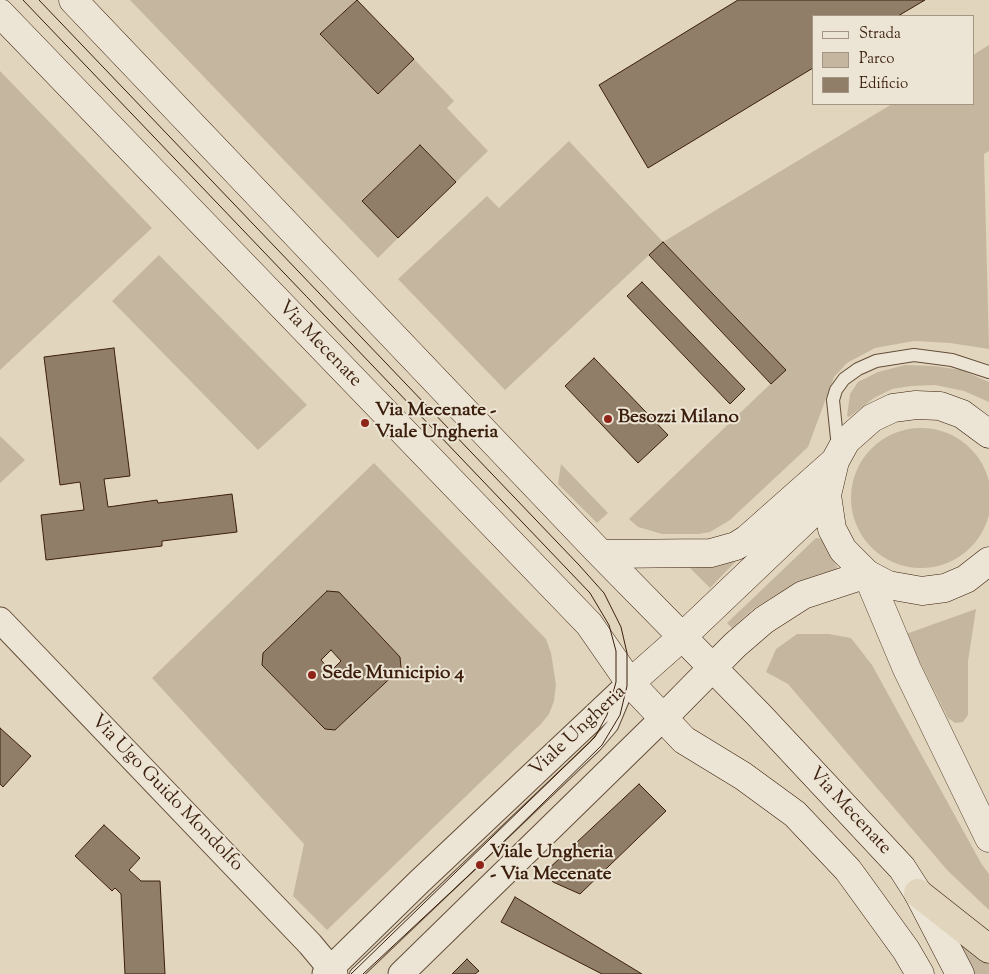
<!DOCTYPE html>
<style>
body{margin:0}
#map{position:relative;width:989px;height:974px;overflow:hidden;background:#e1d6bd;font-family:"Sorts Mill Goudy",serif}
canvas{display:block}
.legend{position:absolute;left:812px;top:15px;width:162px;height:90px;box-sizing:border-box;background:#ece4d4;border:1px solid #a59584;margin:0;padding:6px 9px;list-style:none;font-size:15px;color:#3b1f0c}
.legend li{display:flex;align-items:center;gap:10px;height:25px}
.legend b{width:25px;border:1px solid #a59584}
</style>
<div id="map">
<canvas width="989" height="974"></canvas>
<ul class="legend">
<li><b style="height:6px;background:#ece4d4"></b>Strada</li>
<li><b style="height:14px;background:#c5b79f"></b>Parco</li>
<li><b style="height:14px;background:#917e68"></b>Edificio</li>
</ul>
</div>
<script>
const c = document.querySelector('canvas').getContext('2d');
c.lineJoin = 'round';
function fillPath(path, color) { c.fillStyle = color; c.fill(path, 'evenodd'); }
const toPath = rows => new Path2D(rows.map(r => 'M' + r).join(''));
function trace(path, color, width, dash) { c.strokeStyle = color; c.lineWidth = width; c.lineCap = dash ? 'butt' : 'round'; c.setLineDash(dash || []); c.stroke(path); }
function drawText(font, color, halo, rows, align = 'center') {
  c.font = font + ' "Sorts Mill Goudy",serif'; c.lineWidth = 4; c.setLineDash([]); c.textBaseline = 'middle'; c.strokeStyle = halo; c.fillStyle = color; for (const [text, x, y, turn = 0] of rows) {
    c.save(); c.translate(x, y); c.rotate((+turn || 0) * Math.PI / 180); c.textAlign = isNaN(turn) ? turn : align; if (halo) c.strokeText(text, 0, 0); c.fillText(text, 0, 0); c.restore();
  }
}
const green = toPath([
 [130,0,356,0,320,35,378,94,414,59,454,101,447,108,488,151,456,182,420,145,362,200,398,238,378,258],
 [989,45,989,151,984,154,989,349,950,343,914,341,875,348,847,363,834,377,808,447,730,520,710,532,699,534,662,534,638,527,629,519,785,370,663,242,505,390,398,279,487,196,499,208,569,141,663,242,892,104,973,104,973,55],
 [0,71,152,228,0,370],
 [159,255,307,405,258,450,112,301],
 [905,365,934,366,961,370,989,382,989,402,964,391,935,385,911,386,892,389,874,398,849,417,847,416,850,394,858,382,878,372],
 '851 498a70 70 0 1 1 140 0a70 70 0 1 1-140 0Z',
 [0,436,25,460,0,483],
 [374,463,546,639,551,653,556,685,554,701,549,714,541,724,327,930,293,896,304,844,152,678],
 [327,591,339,592,400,657,401,668,335,730,325,729,262,665,263,653],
 [561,464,608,513,597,523,558,484],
 [816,538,823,539,839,571,779,593,753,609,732,628,727,623],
 [738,559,710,588,690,568,701,567],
 [976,609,968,661,968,715,963,722,955,723,948,718,906,634],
 [797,634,829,634,851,638,872,665,981,863,989,874,989,910,948,871,788,684,766,672,776,649],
 [955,929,989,962,989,974,969,974]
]);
const building = toPath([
 [357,0,414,59,378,94,320,34,357,0],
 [738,0,925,0,898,16,813,16,813,68,648,168,599,85,738,0],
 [420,145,456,182,398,238,362,201,420,145],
 [663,242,786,370,771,384,649,255,663,242],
 [642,282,745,389,730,404,627,296,642,282],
 [114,348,130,476,104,479,108,507,157,500,158,503,232,494,237,532,162,541,162,546,46,560,41,515,84,510,80,482,60,485,44,357,114,348],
 [594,358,668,435,638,463,565,386,594,358],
 [327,591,339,592,400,657,401,668,335,730,325,729,262,665,263,653,327,591],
 [331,650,341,661,331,671,321,660,331,650],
 [0,728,31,756,3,787,0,784,0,728],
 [639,784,666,811,580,894,553,882,545,872,639,784],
 [104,825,140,858,129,870,141,881,160,881,165,974,125,974,121,894,115,888,112,891,75,856,104,825],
 [515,897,642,974,602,974,501,922,515,897],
 [467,959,479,971,475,974,452,974,467,959]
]);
const service = toPath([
 [838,448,833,400,836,390,844,379,858,369,876,361,914,355,952,360,989,372],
 [356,974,595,746,612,726,625,695]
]);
const minor = toPath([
 [0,620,310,944,335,974],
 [325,974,419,882,630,683],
 [401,974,663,718]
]);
const tertiary = toPath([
 [867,574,907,669,989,838]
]);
const secondary = toPath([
 [73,0,597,550,758,714,902,868,918,893,960,974],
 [0,13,589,624,630,683,684,740,743,776,795,814,848,870,906,950,920,974],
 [989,434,962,414,940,406,916,405,893,408,872,418,846,441,835,461,827,495,832,529,843,550,867,574,888,585,922,591,945,588,966,579,989,561],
 [601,554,711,553,736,546,747,539,835,461],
 [630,683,682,637,827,499],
 [663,718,735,645,764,620,803,595,867,574]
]);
const motorway = toPath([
 [918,893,989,949]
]);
const tram = toPath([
 [23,0,590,593,609,625,616,651,616,682,607,715,595,737,351,974],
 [39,0,579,565,604,593,621,627,627,653,627,686,620,715,602,745,480,865,363,974]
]);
const markers = [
 [608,419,5,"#8f2418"],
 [365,423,5,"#8f2418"],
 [312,675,5,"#8f2418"],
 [480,865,5,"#8f2418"]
];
const streetNames = [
 ["Via Mecenate",319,345,46],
 ["Viale Ungheria",579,732,-43],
 ["Via Ugo Guido Mondolfo",166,794,46],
 ["Via Mecenate",849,812,47]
];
const poiNames = [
 ["Via Mecenate -",375,412],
 ["Viale Ungheria",375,434],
 ["Besozzi Milano",618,419],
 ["Sede Municipio 4",322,675],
 ["Viale Ungheria",490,854],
 ["- Via Mecenate",490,876]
];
fillPath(green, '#c5b79f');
fillPath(building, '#917e68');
trace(building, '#3b1f0c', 1);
trace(service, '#644d38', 14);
trace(minor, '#644d38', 27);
trace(tertiary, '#644d38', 29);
trace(secondary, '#3b1f0c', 29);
trace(motorway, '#3b1f0c', 29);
trace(service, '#ece4d4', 12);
trace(minor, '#ece4d4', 25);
trace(tertiary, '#ece4d4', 28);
trace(secondary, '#ece4d4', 28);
trace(motorway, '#e1d6bd', 28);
trace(tram, '#3b1f0c', 1);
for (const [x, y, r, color] of markers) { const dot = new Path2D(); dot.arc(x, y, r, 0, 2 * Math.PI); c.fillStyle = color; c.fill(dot); trace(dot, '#ece4d4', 2); }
drawText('19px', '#3b1f0c', '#ece4d4', streetNames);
drawText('bold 19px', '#3b1f0c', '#ece4d4', poiNames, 'left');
</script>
